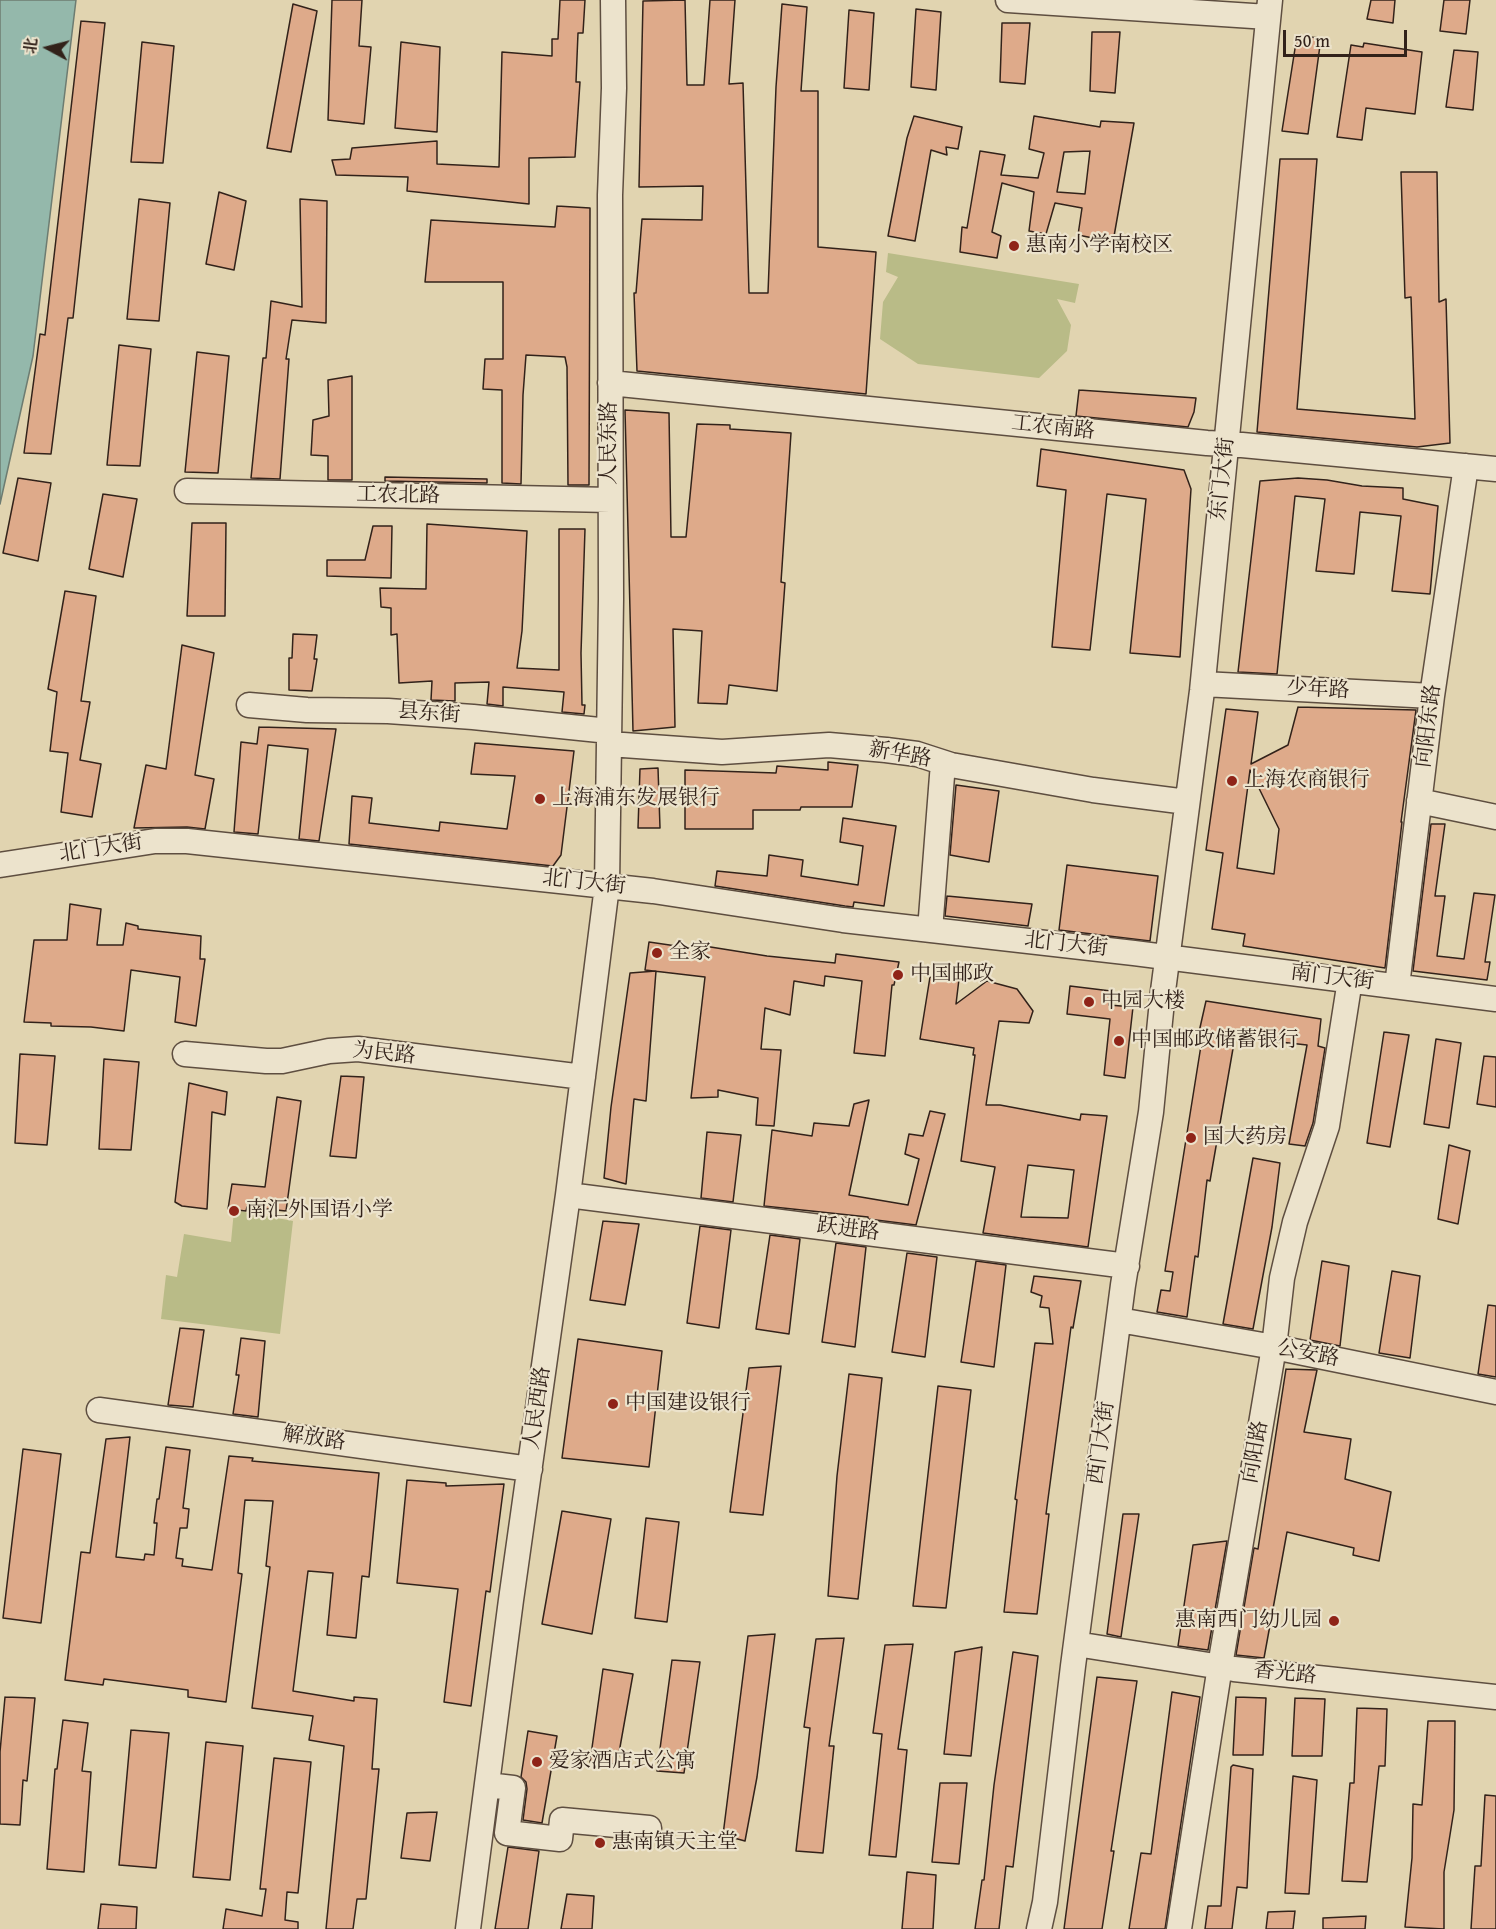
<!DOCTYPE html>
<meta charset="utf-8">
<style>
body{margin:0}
#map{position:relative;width:1496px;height:1929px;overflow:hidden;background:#e1d4b0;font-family:"Gentium Book Plus","Noto Serif SC",serif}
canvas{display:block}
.north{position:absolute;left:18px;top:18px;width:60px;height:60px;-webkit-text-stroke:4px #ece3cc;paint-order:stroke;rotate:277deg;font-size:16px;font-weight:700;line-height:24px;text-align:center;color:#32221a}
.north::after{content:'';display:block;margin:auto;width:21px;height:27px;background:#32221a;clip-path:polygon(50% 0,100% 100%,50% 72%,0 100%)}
.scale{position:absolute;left:1283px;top:30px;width:124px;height:27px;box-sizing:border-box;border:3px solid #32221a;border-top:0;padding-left:8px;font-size:18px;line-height:21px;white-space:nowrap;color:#32221a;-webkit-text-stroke:4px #ece3cc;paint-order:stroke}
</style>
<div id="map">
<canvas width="1496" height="1929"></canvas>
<div class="north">北</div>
<div class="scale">50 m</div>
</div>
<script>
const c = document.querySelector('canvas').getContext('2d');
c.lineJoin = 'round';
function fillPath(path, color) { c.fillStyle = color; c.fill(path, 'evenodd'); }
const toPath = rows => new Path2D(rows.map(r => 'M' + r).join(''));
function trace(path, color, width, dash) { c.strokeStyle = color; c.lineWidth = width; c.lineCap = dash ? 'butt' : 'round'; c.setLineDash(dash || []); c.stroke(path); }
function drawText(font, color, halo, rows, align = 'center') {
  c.font = font + ' "Gentium Book Plus","Noto Serif SC",serif'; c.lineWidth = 4.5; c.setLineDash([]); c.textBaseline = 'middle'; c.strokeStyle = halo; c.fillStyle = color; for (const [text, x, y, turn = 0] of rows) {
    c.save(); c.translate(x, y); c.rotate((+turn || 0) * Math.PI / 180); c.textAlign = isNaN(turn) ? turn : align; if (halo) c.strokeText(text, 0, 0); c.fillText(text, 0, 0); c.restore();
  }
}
const green = toPath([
 [888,253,1079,284,1075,303,1057,299,1071,325,1067,351,1039,378,918,364,880,339,883,302,898,277,886,272],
 [234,1210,293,1221,280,1334,161,1319,166,1275,177,1277,184,1234,231,1242]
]);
const water = toPath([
 [0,0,76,0,33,356,0,504,0,0]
]);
const building = toPath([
 [332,0,362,0,359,46,371,47,364,124,328,120,332,0],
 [560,0,585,0,583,33,578,33,576,82,580,82,575,157,529,158,529,204,407,191,408,177,336,175,332,160,350,159,352,148,437,141,437,164,499,167,502,52,552,56,552,39,558,39,560,0],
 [685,0,687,85,704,85,710,0,735,0,729,84,743,83,749,293,768,293,776,87,782,4,807,7,801,91,818,91,818,247,876,252,866,394,637,371,634,293,636,293,642,219,702,220,703,186,639,187,643,1,685,0],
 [1371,0,1395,0,1393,23,1367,19,1371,0],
 [1444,0,1470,0,1466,34,1440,31,1444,0],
 [293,4,317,11,291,152,267,148,293,4],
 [916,9,941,12,936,90,911,87,916,9],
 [849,10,874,13,869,90,844,88,849,10],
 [81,21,105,23,73,318,68,318,51,454,24,453,40,334,45,335,81,21],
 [1002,23,1030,23,1025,84,1000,82,1002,23],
 [1092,32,1120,32,1115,93,1090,91,1092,32],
 [1297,36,1321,38,1308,134,1282,131,1297,36],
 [142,42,174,46,163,163,131,162,142,42],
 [401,42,440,47,437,132,395,128,401,42],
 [1364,43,1422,52,1415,114,1366,108,1362,140,1337,137,1351,45,1363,47,1364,43],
 [1454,50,1478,52,1473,110,1446,107,1454,50],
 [914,116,962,127,958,149,946,147,947,155,931,150,915,241,888,236,907,138,914,116],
 [1034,116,1100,127,1101,121,1134,123,1113,242,1078,235,1082,208,1055,203,1046,234,1029,231,1034,192,1002,183,992,232,1001,236,997,258,960,252,962,227,967,228,980,151,1005,155,1001,175,1038,178,1044,153,1029,149,1034,116],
 [1090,151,1085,194,1057,192,1064,152,1090,151],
 [1280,159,1317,159,1297,409,1415,419,1411,297,1405,298,1401,172,1437,172,1439,302,1446,299,1450,443,1417,447,1257,432,1280,159],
 [219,192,246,201,234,270,206,264,219,192],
 [139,199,170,203,159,321,127,319,139,199],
 [300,199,327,201,326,323,292,320,286,359,289,359,280,479,251,478,263,358,266,358,271,301,302,307,300,199],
 [557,206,590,208,589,485,568,485,567,367,565,357,526,355,523,395,521,484,502,483,502,390,483,389,485,359,503,359,503,282,425,282,431,220,555,227,557,206],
 [119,345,151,349,140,466,107,465,119,345],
 [197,352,229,356,218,473,185,472,197,352],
 [352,376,352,480,328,480,328,456,311,455,313,420,329,416,328,380,352,376],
 [1079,390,1196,398,1194,412,1188,427,1076,416,1079,390],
 [625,410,669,413,671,537,686,537,697,424,730,425,730,429,791,433,781,582,785,583,777,691,729,685,727,704,698,703,702,631,673,629,675,727,633,731,625,410],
 [1041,449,1184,470,1191,489,1180,657,1130,653,1146,499,1107,494,1090,650,1052,647,1066,490,1037,486,1041,449],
 [385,477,487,479,487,483,385,481,385,477],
 [18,478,51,483,38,561,3,553,18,478],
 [1298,478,1327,480,1362,486,1403,488,1403,499,1438,506,1430,594,1392,591,1401,516,1360,512,1354,574,1316,571,1325,499,1295,496,1277,674,1238,672,1260,481,1298,478],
 [103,494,137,499,123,577,89,569,103,494],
 [192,523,226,523,225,616,187,616,192,523],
 [427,524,527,531,522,631,517,668,559,670,559,529,585,529,581,653,582,705,585,705,584,714,562,712,564,692,503,687,503,706,487,704,489,682,455,683,455,701,431,700,432,681,399,683,397,634,391,635,391,608,381,607,380,588,426,589,427,524],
 [373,526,392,526,391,578,327,576,327,560,365,560,373,526],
 [65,591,96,596,81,701,90,702,80,760,101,764,92,817,61,812,68,753,50,751,57,692,48,689,65,591],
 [293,634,317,635,314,659,317,659,312,691,289,690,289,658,292,658,293,634],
 [182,645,214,653,195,775,214,779,205,829,187,827,134,828,146,765,166,769,182,645],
 [1298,707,1416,710,1401,822,1402,822,1385,968,1243,946,1245,934,1212,929,1223,853,1206,850,1226,709,1258,712,1251,764,1288,745,1298,707],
 [1250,770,1279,829,1274,874,1237,868,1250,770],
 [259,727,336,729,319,841,299,839,308,749,268,745,258,834,234,832,241,742,257,744,259,727],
 [475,743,574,751,561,855,553,866,349,844,352,796,372,798,369,823,439,831,440,822,507,829,515,776,471,774,475,743],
 [828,762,858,765,852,807,801,807,800,810,753,810,753,829,685,829,685,770,776,773,777,766,828,770,828,762],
 [658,768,660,828,638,828,640,769,658,768],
 [956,785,999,791,989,862,950,855,956,785],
 [843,818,896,826,884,906,854,902,853,907,845,906,715,886,717,871,767,876,769,855,803,860,801,876,858,885,863,846,840,842,843,818],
 [1431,824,1445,824,1435,896,1445,896,1437,956,1464,959,1474,893,1495,895,1485,962,1490,962,1487,980,1413,971,1431,824],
 [1067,865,1158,876,1150,941,1059,930,1067,865],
 [947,896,1032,904,1028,926,945,916,947,896],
 [70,904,101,909,97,945,123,945,126,923,138,926,138,929,201,936,200,959,205,959,196,1026,175,1022,180,977,131,970,124,1031,91,1027,51,1026,51,1023,24,1022,34,940,67,940,70,904],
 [649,942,697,949,698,945,767,956,835,963,836,954,899,962,894,985,892,985,885,1056,854,1053,862,981,825,976,824,986,794,981,790,1015,765,1008,761,1049,781,1050,774,1126,756,1125,758,1098,718,1090,718,1097,691,1098,705,977,645,970,649,942],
 [656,971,646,1101,634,1099,626,1184,604,1178,611,1107,630,973,656,971],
 [930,977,959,979,956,1004,987,981,1017,989,1033,1011,1029,1023,999,1021,986,1105,1000,1105,1080,1120,1081,1114,1107,1116,1088,1247,983,1233,995,1167,961,1161,975,1055,973,1055,974,1048,920,1039,930,977],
 [1028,1165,1074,1170,1068,1218,1021,1217,1028,1165],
 [1070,986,1111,991,1109,1005,1133,1007,1125,1078,1104,1075,1110,1019,1067,1014,1070,986],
 [1206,1001,1321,1019,1318,1046,1325,1048,1313,1123,1305,1146,1289,1144,1307,1045,1235,1037,1210,1181,1207,1180,1198,1257,1195,1256,1187,1317,1157,1312,1161,1290,1170,1291,1173,1272,1165,1271,1203,1033,1199,1032,1206,1001],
 [1384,1032,1409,1035,1390,1147,1367,1143,1384,1032],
 [1436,1039,1461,1043,1449,1128,1424,1124,1436,1039],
 [20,1054,55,1056,47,1145,15,1143,20,1054],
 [1484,1056,1496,1057,1496,1107,1477,1104,1484,1056],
 [104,1059,139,1062,131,1150,99,1149,104,1059],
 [341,1076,364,1077,356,1158,330,1156,341,1076],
 [189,1083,227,1092,225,1115,212,1112,207,1209,182,1206,175,1202,189,1083],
 [277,1097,301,1101,286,1211,247,1207,246,1211,228,1209,232,1184,265,1187,277,1097],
 [869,1100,849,1195,908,1205,919,1159,905,1154,909,1134,923,1136,930,1111,945,1114,916,1225,868,1219,868,1217,764,1206,772,1130,812,1136,814,1123,849,1126,854,1104,869,1100],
 [707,1132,741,1135,733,1202,701,1198,707,1132],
 [1449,1145,1470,1151,1458,1224,1438,1219,1449,1145],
 [1253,1158,1280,1163,1272,1227,1253,1329,1223,1324,1253,1158],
 [603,1221,639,1224,625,1305,590,1300,603,1221],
 [700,1226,731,1230,719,1328,687,1323,700,1226],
 [770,1235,800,1239,789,1334,756,1329,770,1235],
 [836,1243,866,1247,855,1347,822,1342,836,1243],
 [907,1253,937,1257,925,1357,892,1352,907,1253],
 [976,1261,1006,1265,994,1367,961,1362,976,1261],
 [1322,1261,1349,1266,1340,1346,1310,1340,1322,1261],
 [1392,1271,1420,1276,1410,1358,1379,1353,1392,1271],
 [1034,1276,1081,1281,1073,1328,1071,1327,1046,1514,1049,1514,1037,1614,1004,1612,1017,1500,1015,1499,1035,1343,1053,1344,1049,1308,1040,1307,1042,1296,1031,1292,1034,1276],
 [1488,1305,1496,1306,1496,1377,1478,1374,1488,1305],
 [180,1328,204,1330,193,1407,168,1405,180,1328],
 [241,1338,265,1341,258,1417,233,1414,239,1375,236,1375,241,1338],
 [578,1339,662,1351,649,1467,562,1458,578,1339],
 [781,1366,763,1515,730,1512,749,1368,781,1366],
 [1286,1369,1317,1370,1304,1432,1351,1439,1345,1479,1391,1492,1379,1561,1353,1555,1354,1548,1287,1532,1264,1658,1236,1655,1254,1548,1258,1549,1286,1369],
 [849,1374,882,1378,858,1599,828,1596,837,1476,849,1374],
 [938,1386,971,1390,946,1608,913,1606,938,1386],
 [130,1437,116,1557,144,1560,145,1554,154,1555,157,1523,154,1523,157,1499,159,1499,166,1447,190,1450,183,1508,189,1509,187,1528,180,1528,176,1558,183,1559,182,1566,212,1570,229,1456,253,1458,252,1461,379,1473,369,1577,362,1576,356,1638,327,1635,333,1573,308,1571,293,1691,354,1701,354,1697,377,1699,372,1769,379,1769,366,1899,357,1899,353,1929,326,1929,344,1746,309,1740,313,1716,252,1708,270,1567,266,1566,273,1501,245,1500,238,1573,242,1574,226,1702,188,1697,188,1690,104,1679,103,1685,65,1680,81,1552,90,1553,106,1439,130,1437],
 [23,1449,61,1454,41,1623,3,1618,23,1449],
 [407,1480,446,1483,446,1486,504,1484,490,1592,486,1591,471,1706,444,1702,458,1589,397,1583,407,1480],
 [562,1511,611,1519,592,1634,542,1624,562,1511],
 [1123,1514,1139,1514,1121,1637,1107,1634,1123,1514],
 [646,1518,679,1522,667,1622,635,1618,646,1518],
 [1227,1541,1208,1650,1178,1646,1193,1545,1227,1541],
 [775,1634,757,1777,745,1841,723,1835,748,1636,775,1634],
 [844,1638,829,1746,834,1746,823,1853,796,1851,810,1728,804,1727,816,1639,844,1638],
 [913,1644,898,1749,907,1750,896,1857,869,1855,882,1734,873,1733,885,1645,913,1644],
 [982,1647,971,1756,944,1754,955,1652,982,1647],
 [1013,1652,1038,1656,1013,1867,1006,1866,999,1929,975,1929,982,1880,984,1880,994,1785,1013,1652],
 [672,1660,700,1662,684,1773,657,1771,672,1660],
 [603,1669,633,1674,617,1764,590,1762,603,1669],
 [1097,1677,1137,1681,1111,1851,1114,1851,1102,1929,1064,1929,1097,1677],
 [1172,1692,1200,1697,1165,1929,1129,1929,1141,1853,1151,1854,1172,1692],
 [5,1697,35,1698,27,1781,23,1780,20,1825,0,1824,0,1752,5,1697],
 [1236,1697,1266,1698,1263,1755,1233,1755,1236,1697],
 [1295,1698,1325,1699,1322,1756,1292,1756,1295,1698],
 [1357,1708,1387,1709,1385,1766,1379,1766,1367,1882,1342,1881,1350,1783,1354,1783,1357,1708],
 [63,1720,88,1723,82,1771,91,1772,84,1872,47,1869,55,1769,57,1769,63,1720],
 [1428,1721,1455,1721,1454,1810,1444,1872,1444,1929,1405,1927,1412,1858,1413,1804,1422,1805,1428,1721],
 [131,1730,169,1733,156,1868,119,1865,131,1730],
 [528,1731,557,1736,542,1823,523,1820,527,1789,526,1782,521,1777,528,1731],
 [206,1742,243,1746,230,1880,193,1877,206,1742],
 [274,1758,311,1762,298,1893,287,1892,285,1920,298,1922,298,1929,223,1929,226,1909,262,1916,266,1889,260,1889,274,1758],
 [1233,1765,1253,1769,1247,1888,1237,1887,1232,1929,1205,1929,1208,1906,1221,1906,1231,1767,1233,1765],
 [1293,1776,1317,1780,1309,1894,1285,1893,1293,1776],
 [940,1783,967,1783,959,1864,932,1862,940,1783],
 [1485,1795,1496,1796,1496,1929,1471,1929,1475,1866,1481,1866,1485,1795],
 [437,1812,430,1861,401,1858,407,1813,437,1812],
 [508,1847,539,1851,528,1929,495,1929,508,1847],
 [907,1872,936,1875,933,1929,902,1929,907,1872],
 [567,1894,594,1896,592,1929,561,1929,567,1894],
 [101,1904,137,1907,136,1929,98,1929,101,1904],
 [1295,1911,1293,1929,1266,1929,1268,1912,1295,1911],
 [1366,1916,1365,1929,1323,1929,1323,1918,1366,1916]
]);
const minor = toPath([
 [1008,0,1268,17],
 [610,383,1207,443,1242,445,1496,469],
 [187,491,610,500],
 [1203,684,1432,696],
 [249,705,307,710,388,711,473,717,609,731],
 [609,744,722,752,829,745,886,750,917,754,951,765,1093,790,1187,802],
 [1419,801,1496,817],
 [0,865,155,841,187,841,653,891,843,920,1134,953,1496,999],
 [930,930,943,763],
 [1397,986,1432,696,1466,466],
 [185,1054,266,1061,282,1061,329,1051,358,1049,583,1077],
 [568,1195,1127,1266],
 [1119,1320,1274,1347,1496,1392],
 [99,1410,530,1469],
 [1076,1644,1234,1669,1496,1697],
 [487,1785,513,1788,507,1833,560,1839,562,1820,649,1828],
 [468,1929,511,1600,568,1195,607,886,611,599,610,195,614,88,613,0],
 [1039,1929,1045,1902,1073,1666,1123,1285,1151,1112,1163,991,1202,691,1270,0],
 [1179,1929,1220,1666,1274,1347,1282,1278,1295,1222,1327,1126,1350,980]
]);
const markers = [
 [1014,246,6,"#8f2418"],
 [1232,781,6,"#8f2418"],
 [540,799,6,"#8f2418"],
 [657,953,6,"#8f2418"],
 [898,975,6,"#8f2418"],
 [1089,1002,6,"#8f2418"],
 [1119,1041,6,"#8f2418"],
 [1191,1138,6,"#8f2418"],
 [234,1211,6,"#8f2418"],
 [613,1404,6,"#8f2418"],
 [1334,1621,6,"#8f2418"],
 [537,1762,6,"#8f2418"],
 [600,1843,6,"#8f2418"]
];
const poiNames = [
 ["惠南小学南校区",1026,246],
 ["上海农商银行",1244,781],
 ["上海浦东发展银行",552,799],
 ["全家",669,953],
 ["中国邮政",910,975],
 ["中园大楼",1101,1002],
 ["中国邮政储蓄银行",1131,1041],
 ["国大药房",1203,1138],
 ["南汇外国语小学",246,1211],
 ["中国建设银行",625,1404],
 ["惠南西门幼儿园",1322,1621,"right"],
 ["爱家酒店式公寓",549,1762],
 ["惠南镇天主堂",612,1843]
];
const streetNames = [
 ["工农南路",1053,428,6],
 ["人民东路",610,443,-90],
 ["东门大街",1223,479,-84],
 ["工农北路",398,496,1],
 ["少年路",1318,690,3],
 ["县东街",429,714,4],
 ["向阳东路",1429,726,-83],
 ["新华路",900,755,10],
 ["北门大街",101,849,-9],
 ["北门大街",584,883,6],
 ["北门大街",1066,945,6],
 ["南门大街",1332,978,7],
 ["为民路",384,1054,6],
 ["跃进路",848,1230,7],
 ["公安路",1308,1354,11],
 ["人民西路",538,1408,-82],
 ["解放路",314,1439,8],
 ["西门大街",1102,1443,-82],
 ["向阳路",1256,1452,-80],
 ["香光路",1285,1674,6]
];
fillPath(green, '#b9bb87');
fillPath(water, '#94b8ab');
trace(water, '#6d7c71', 1.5);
fillPath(building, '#deaa8a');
trace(building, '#32221a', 1.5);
trace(minor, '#5e4e40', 27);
trace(minor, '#ece3cc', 24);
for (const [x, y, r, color] of markers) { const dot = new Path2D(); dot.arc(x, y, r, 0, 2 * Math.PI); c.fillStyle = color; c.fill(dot); trace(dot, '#ece3cc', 2); }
drawText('21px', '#32221a', '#ece3cc', poiNames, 'left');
drawText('21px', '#32221a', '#ece3cc', streetNames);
</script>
